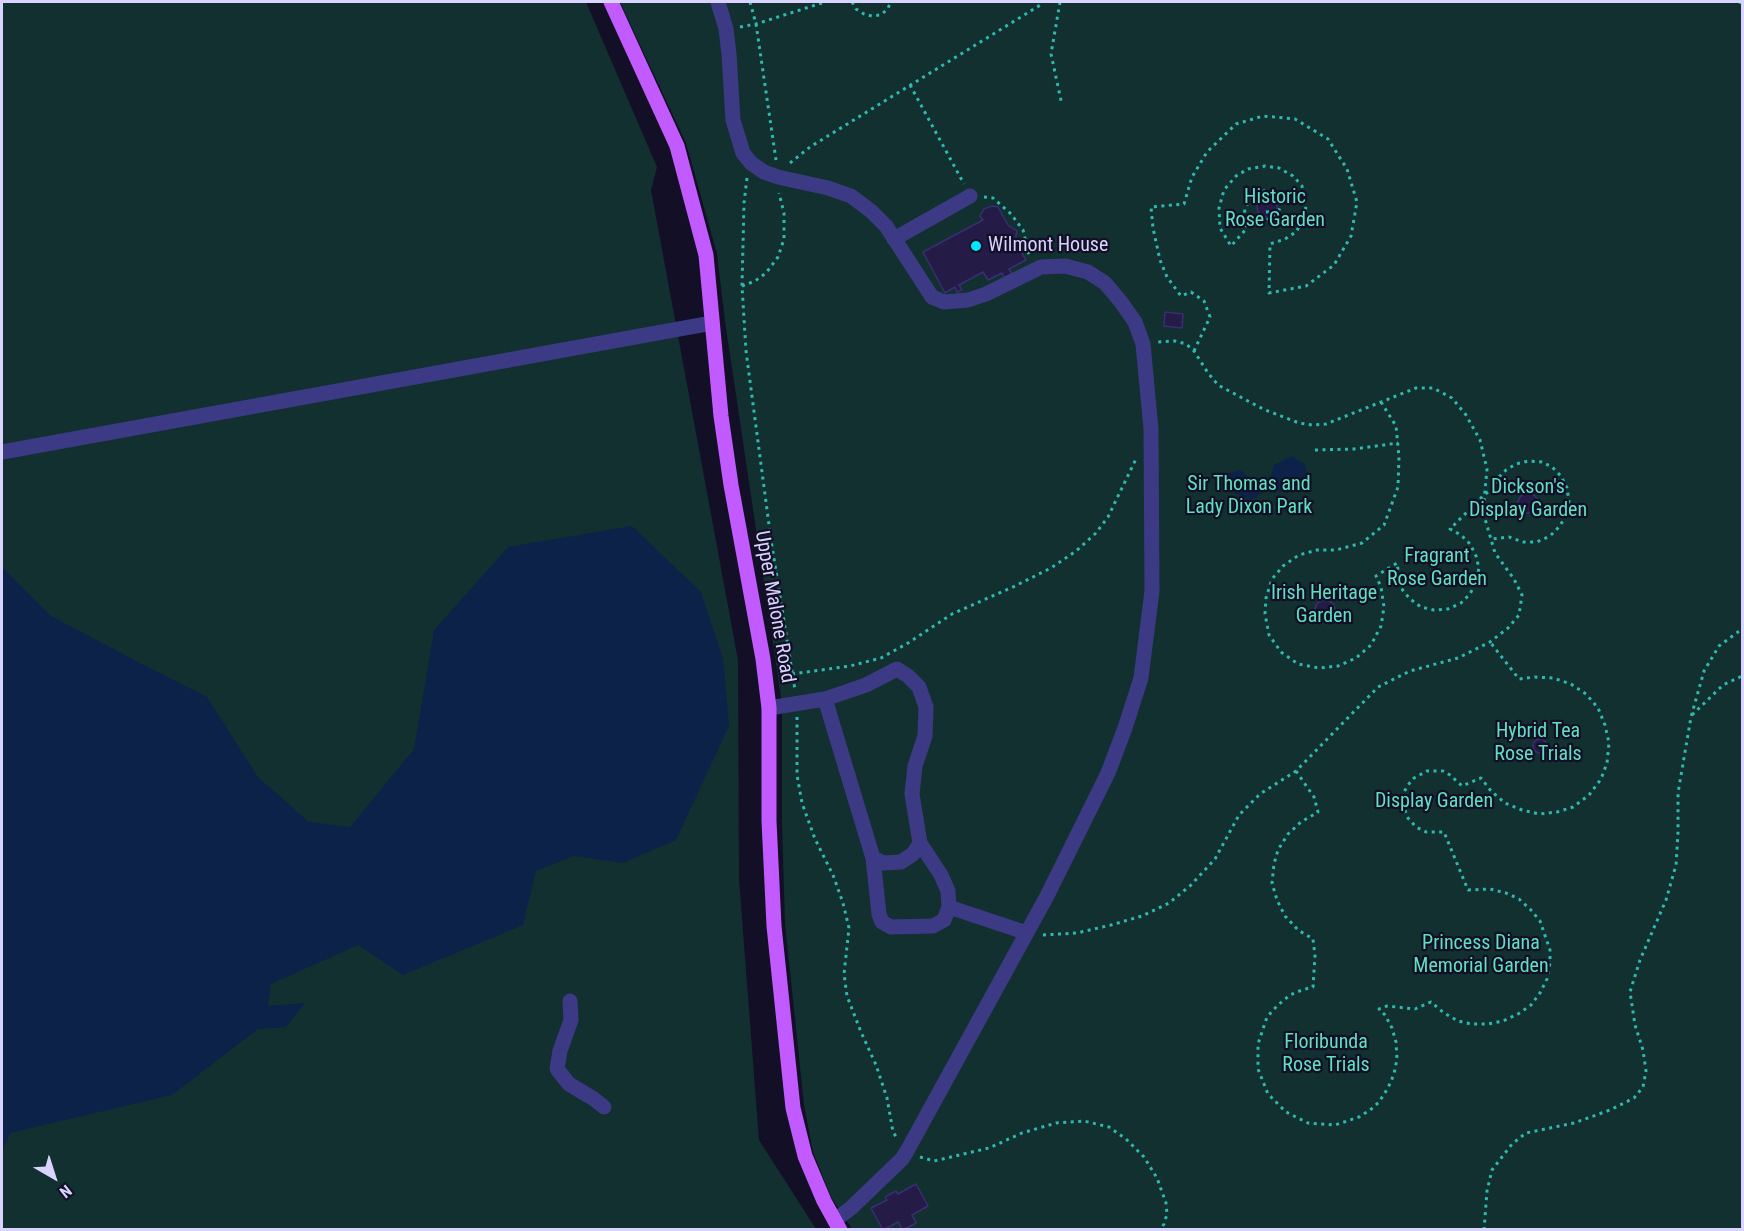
<!DOCTYPE html>
<style>
body{margin:0}
#map{position:relative;width:1744px;height:1231px;overflow:hidden;background:#130f26;font-family:"Roboto Condensed",sans-serif}
canvas{display:block}
.frame{position:absolute;inset:0;border:3px solid #d9d4ff;pointer-events:none}
.north{position:absolute;left:24px;top:1147px;width:60px;height:60px;-webkit-text-stroke:4px #130f26;paint-order:stroke;rotate:141deg;font-size:16px;font-weight:700;line-height:24px;text-align:center;color:#d9d4ff}
.north::after{content:'';display:block;margin:auto;width:21px;height:27px;background:#d9d4ff;clip-path:polygon(50% 0,100% 100%,50% 72%,0 100%)}
</style>
<div id="map">
<canvas width="1744" height="1231"></canvas>
<div class="frame"></div>
<div class="north">N</div>
</div>
<script>
const c = document.querySelector('canvas').getContext('2d');
c.lineJoin = 'round';
function fillPath(path, color) { c.fillStyle = color; c.fill(path, 'evenodd'); }
const toPath = rows => new Path2D(rows.map(r => 'M' + r).join(''));
function trace(path, color, width, dash) { c.strokeStyle = color; c.lineWidth = width; c.lineCap = dash ? 'butt' : 'round'; c.setLineDash(dash || []); c.stroke(path); }
function drawText(font, color, halo, rows, align = 'center') {
  c.font = font + ' "Roboto Condensed",sans-serif'; c.lineWidth = 4.5; c.setLineDash([]); c.textBaseline = 'middle'; c.strokeStyle = halo; c.fillStyle = color; for (const [text, x, y, turn = 0] of rows) {
    c.save(); c.translate(x, y); c.rotate((+turn || 0) * Math.PI / 180); c.textAlign = isNaN(turn) ? turn : align; if (halo) c.strokeText(text, 0, 0); c.fillText(text, 0, 0); c.restore();
  }
}
const green = toPath([
 [2,2,586,2,657,167,651,190,738,660,739,879,759,1140,816,1229,2,1229],
 [620,2,1742,2,1742,1229,852,1229,831,1197,813,1152,804,1105,785,924,782,824,782,704,725,321,717,254,686,143]
]);
const water = toPath([
 [1292,456,1305,464,1307,475,1297,487,1287,493,1275,490,1271,487,1263,490,1255,499,1249,499,1230,491,1222,482,1224,475,1240,470,1257,485,1270,479,1274,465],
 [632,526,701,592,723,658,729,726,676,840,623,863,574,856,536,871,523,925,403,975,358,945,271,984,268,1006,305,1003,286,1027,258,1029,172,1095,10,1133,2,1153,2,567,51,616,144,665,207,697,258,777,309,822,350,827,414,749,434,630,508,547]
]);
const building = toPath([
 '1257 207a10 10 0 1 1 20 0a10 10 0 1 1-20 0Z',
 [992,206,998,207,1008,225,1017,231,1015,241,1026,260,1009,269,1012,274,1004,278,1002,273,988,280,983,272,959,285,962,290,957,292,955,287,945,293,923,252,983,220,980,216,984,209,992,206],
 [1165,312,1183,314,1182,328,1164,326,1165,312],
 '1518 503a10 10 0 1 1 20 0a10 10 0 1 1-20 0Z',
 '1315 610a10 10 0 1 1 20 0a10 10 0 1 1-20 0Z',
 '1533 746a7 7 0 1 1 14 0a7 7 0 1 1-14 0Z',
 [916,1184,928,1206,912,1215,916,1223,903,1230,898,1222,883,1230,871,1208,887,1200,885,1197,896,1191,898,1194,916,1184]
]);
const path = toPath([
 [750,2,756,24,776,160],
 [852,2,856,9,864,14,872,16,880,15,887,10,891,2],
 [1060,2,1051,54,1062,105],
 [1739,2,1742,3],
 [740,27,756,24,825,2],
 [910,85,964,184],
 [790,163,810,147,1042,4,1041,2],
 [747,178,744,203,742,286,746,351,771,540,795,690],
 [984,197,993,198,1011,214,1023,230,1029,256],
 [742,286,755,281,766,273,778,257,784,239,784,213,779,193],
 [1194,351,1210,317,1204,301,1191,292,1181,296,1167,277,1160,260,1153,228,1151,207,1184,204,1192,177,1207,152,1236,124,1263,116,1295,119,1328,139,1347,169,1357,202,1351,236,1334,265,1306,286,1269,293,1270,244,1285,239,1296,232,1305,217,1306,203,1302,186,1293,176,1279,168,1265,166,1248,169,1236,176,1224,190,1219,208,1220,228,1231,246,1247,228,1244,218,1245,208,1254,194,1267,190,1277,196,1281,205,1277,215,1268,219,1267,206],
 [1381,402,1396,426,1399,457,1398,487,1384,525,1362,543,1336,550,1317,550,1299,555,1283,566,1272,579,1266,598,1265,614,1269,635,1281,652,1298,664,1319,668,1338,666,1356,658,1371,645,1381,626,1384,607,1381,587,1376,576,1397,563,1401,588,1410,599,1421,607,1434,610,1448,609,1461,603,1470,594,1476,582,1479,568,1476,556,1470,544,1461,535,1450,529,1485,494,1493,489,1498,478,1506,470,1516,464,1528,461,1542,462,1552,467,1561,476,1567,488,1569,501,1566,515,1560,526,1550,536,1537,542,1523,542,1509,537,1492,539],
 [1315,450,1354,449,1398,443],
 [792,674,850,666,881,658,908,643,952,614,1015,586,1051,568,1076,551,1096,533,1108,517,1136,459],
 [1692,715,1723,685,1742,676],
 [797,717,797,775,802,803,815,839,833,875,843,903,849,928,844,974,847,996,861,1032,876,1065,887,1098,893,1132,897,1138],
 [1296,771,1314,797,1318,812,1301,822,1288,834,1278,850,1274,864,1272,883,1277,900,1285,916,1298,930,1313,939,1315,956,1313,987,1302,990,1290,995,1278,1005,1267,1017,1258,1044,1258,1069,1268,1094,1286,1112,1308,1123,1335,1125,1359,1117,1370,1110,1379,1102,1388,1088,1394,1074,1397,1059,1396,1042,1392,1028,1385,1015,1379,1009,1387,1006,1415,1009,1431,1002,1444,1013,1458,1021,1471,1024,1488,1024,1503,1021,1518,1014,1531,1005,1540,993,1547,979,1550,963,1550,950,1540,921,1530,909,1519,899,1506,893,1490,889,1468,890,1444,832,1426,832,1416,827,1407,817,1403,802,1404,792,1408,785,1414,778,1427,771,1443,771,1450,775,1462,786,1481,778,1491,791,1505,803,1522,810,1539,814,1557,812,1573,807,1589,795,1601,779,1607,763,1609,743,1605,725,1598,708,1586,694,1571,684,1553,678,1535,677,1519,679,1490,642],
 [1043,935,1077,933,1111,925,1142,916,1169,903,1191,885,1215,859,1239,815,1260,794,1296,771,1378,687,1410,671,1458,658,1490,642,1508,628,1519,615,1522,595,1514,579,1495,553,1483,512,1487,469,1480,440,1466,415,1452,398,1433,388,1416,388,1326,424,1312,425,1299,423,1263,409,1218,385,1208,373,1194,351,1186,344,1175,341,1157,342],
 [920,1157,934,1161,989,1148,1022,1133,1056,1123,1084,1121,1109,1127,1126,1139,1144,1157,1157,1178,1166,1203,1167,1214,1164,1224,1160,1230],
 [1484,1230,1487,1191,1492,1170,1512,1144,1526,1133,1574,1123,1610,1110,1634,1098,1643,1087,1646,1071,1643,1050,1635,1025,1630,992,1640,960,1666,900,1676,865,1678,833,1678,793,1691,717,1704,671,1719,646,1742,629]
]);
const minor = toPath([
 [718,2,726,29,729,54,733,120,743,153,751,163,764,172,778,177,828,188,851,196,871,211,886,226,932,297,944,302,968,300,986,294,1041,267,1065,266,1088,272,1105,283,1121,302,1135,322,1143,344,1151,429,1152,591,1141,678,1125,728,1108,773,1047,896,907,1151,902,1159,851,1208,835,1220],
 [894,239,970,196],
 [2,452,712,323],
 [769,708,825,699,866,685,897,669,908,676,919,687,926,707,925,736,915,766,912,794,920,843,941,875,948,891,949,907,944,920,933,926,891,927,882,922,879,914,873,858,825,699],
 [873,858,884,863,901,862,913,854,920,843],
 [949,907,1027,933],
 [570,1001,571,1020,560,1051,557,1069,569,1084,594,1099,604,1107]
]);
const major = toPath([
 [611,2,677,146,706,255,721,416,731,485,763,659,769,708,769,821,774,926,793,1108,805,1156,824,1201,840,1230]
]);
const markers = [
 [976,246,6,"#00e5ff"]
];
const parkNames = [
 ["Historic",1275,198],
 ["Rose Garden",1275,221],
 ["Sir Thomas and",1249,485],
 ["Lady Dixon Park",1249,508],
 ["Dickson's",1528,488],
 ["Display Garden",1528,511],
 ["Fragrant",1437,557],
 ["Rose Garden",1437,580],
 ["Irish Heritage",1324,594],
 ["Garden",1324,617],
 ["Hybrid Tea",1538,732],
 ["Rose Trials",1538,755],
 ["Display Garden",1434,802],
 ["Princess Diana",1481,944],
 ["Memorial Garden",1481,967],
 ["Floribunda",1326,1043],
 ["Rose Trials",1326,1066]
];
const poiNames = [
 ["Wilmont House",988,246]
];
const streetNames = [
 ["Upper Malone Road",774,607,80]
];
fillPath(green, '#12302f');
fillPath(water, '#0c2248');
fillPath(building, '#241b47');
trace(building, '#3b2d73', 1.5);
trace(path, '#2fb8b0', 3, [3, 4.5]);
trace(minor, '#3d3a85', 15);
trace(major, '#c25bff', 15);
for (const [x, y, r, color] of markers) { const dot = new Path2D(); dot.arc(x, y, r, 0, 2 * Math.PI); c.fillStyle = color; c.fill(dot); trace(dot, '#130f26', 2); }
drawText('20px', '#5fe0c0', '#130f26', parkNames);
drawText('20px', '#d9d4ff', '#130f26', poiNames, 'left');
drawText('20px', '#d9d4ff', '#130f26', streetNames);
</script>
